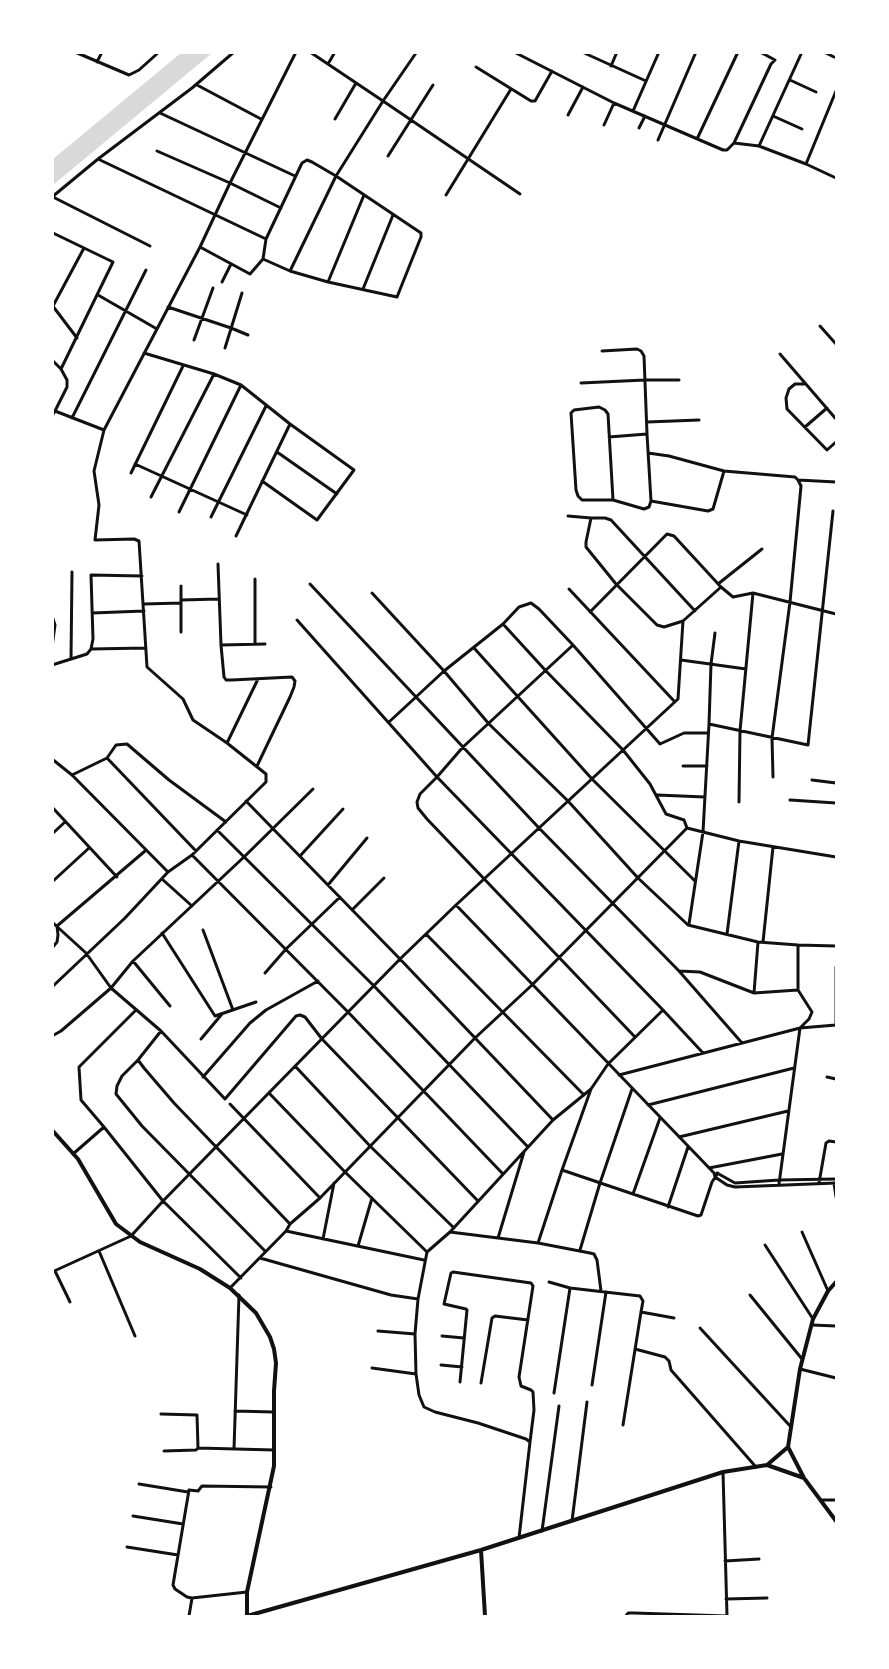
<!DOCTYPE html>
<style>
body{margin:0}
#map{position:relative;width:889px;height:1669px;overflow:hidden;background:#fff;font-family:"Archivo Narrow",sans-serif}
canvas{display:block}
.frame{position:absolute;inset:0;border:54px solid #fff;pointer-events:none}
</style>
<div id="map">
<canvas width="889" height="1669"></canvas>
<div class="frame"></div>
</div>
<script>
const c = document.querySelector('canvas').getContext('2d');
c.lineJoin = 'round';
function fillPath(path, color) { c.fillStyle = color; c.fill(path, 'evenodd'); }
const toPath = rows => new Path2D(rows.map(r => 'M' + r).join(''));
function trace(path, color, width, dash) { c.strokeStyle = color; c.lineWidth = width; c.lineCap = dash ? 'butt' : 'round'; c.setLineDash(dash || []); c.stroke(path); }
const water = toPath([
 [181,53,212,53,53,185,53,159]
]);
const minor = toPath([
 [75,52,129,75,139,70,159,52],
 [514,52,614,103,723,150,727,150,734,143,771,64,775,60,760,52],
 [582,52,646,81],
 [824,52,834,57],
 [416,53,383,101,520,194],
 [97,62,102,52],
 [328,64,335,52],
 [611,66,617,52],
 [476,67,531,101,535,101,552,71],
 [790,80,816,92],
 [197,85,261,119],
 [633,111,659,52],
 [160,113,295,176],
 [568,115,583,87],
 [773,116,802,129],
 [335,119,356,83],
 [604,125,614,103],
 [639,128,645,116],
 [697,139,738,52],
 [658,140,696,52],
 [734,143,759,146,806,164,836,178],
 [759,146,802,52],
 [157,151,230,183,281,208],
 [388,156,433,85],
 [98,159,266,239],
 [806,164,836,91],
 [446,195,511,89],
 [52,197,98,159,192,88,234,52],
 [53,197,150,246],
 [52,235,53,233,113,262,61,369,52,360],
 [200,247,250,274,263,259,266,239,302,163,307,160,312,162,336,176,383,101,310,52],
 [263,259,290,271,336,176,421,233,421,237,397,297,328,282,290,271],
 [222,282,231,264],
 [328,282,364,195],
 [363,289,393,215],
 [98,295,157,329],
 [52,305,77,338],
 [53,306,84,248],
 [168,307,231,328,248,335],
 [820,326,836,344],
 [194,340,213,288],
 [225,348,242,293],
 [602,351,637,349,641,351,644,356,647,434,609,437],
 [144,353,214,374,241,385,290,424,354,470,317,520,262,481],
 [780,354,836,419],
 [61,369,67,380,67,387,55,411,104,430],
 [581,383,645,380,679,380],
 [806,384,795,384,789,389,786,398,787,409,827,450,836,442],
 [52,416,55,411],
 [72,418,146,270],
 [647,422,699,420],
 [805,427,827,408],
 [277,452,337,494],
 [648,453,669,456,724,471,795,477,798,480,836,482],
 [135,464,247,515],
 [131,473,183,366],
 [151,497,214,374],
 [613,500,608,414,605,410,599,407,574,410,571,413,576,490,578,496,582,500,613,500,644,509,649,507,651,501,647,434],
 [651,501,708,511,713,509,724,471],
 [179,512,241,385],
 [568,516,591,518],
 [211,517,266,406],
 [236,536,290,424],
 [218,564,221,645,224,677,226,680,232,680,292,677,295,681,294,687,290,697,257,766],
 [310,584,539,828,679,971,742,1043],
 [718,584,762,549],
 [569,589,675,702],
 [372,593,444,671,489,724,568,801,638,878,688,925,758,942,798,945,798,990,812,1012,809,1019,800,1028],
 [181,600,181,586],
 [181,603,181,632],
 [144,604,181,603,181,600,219,599],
 [590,612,667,534,674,536,721,587,733,597,753,593,836,614],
 [92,613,144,611],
 [52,616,55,625,52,647],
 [297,620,437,777,663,1010],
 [683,621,664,627,657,625,616,584,586,547,586,542,591,518,605,518,611,520,695,611],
 [503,624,546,671,623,750,650,784,666,814,684,820,687,828],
 [255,644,255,579],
 [221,645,265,644],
 [573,645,463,747,437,777,420,794,417,802,418,808,427,819,635,1037],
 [474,648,592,779,695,881],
 [91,649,146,648],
 [71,659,72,572],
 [681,660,746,669],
 [52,665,87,654,91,649,93,639,91,575,142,576],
 [389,722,444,671,503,624,519,607,531,603,539,609,573,645,660,744,684,733,708,733],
 [709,724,808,745,833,511],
 [227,743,193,720,183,699,147,667,139,541,134,539,95,540,99,505,94,471,104,430,200,247,230,183,296,52],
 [107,758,116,745,127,744,169,780,226,822],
 [52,759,72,775,168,872],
 [683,766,707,766],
 [72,775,107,758,196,851],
 [773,777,772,738,790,602,801,486,798,480],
 [812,780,836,783],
 [657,795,705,797],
 [790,800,836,803],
 [246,801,400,959,553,1120],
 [739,802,740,731,753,593],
 [52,807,117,877],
 [687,828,739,841,836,857],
 [217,830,374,986,528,1147],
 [52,834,65,822],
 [192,855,348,1012,503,1174],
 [300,856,343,809],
 [162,879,192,906],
 [52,882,89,848],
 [328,885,367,838],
 [456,905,714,1173,715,1177,727,1185,735,1187,836,1183],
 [352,910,384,878],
 [52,922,86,953,111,988,161,1031,225,1099,296,1016,300,1015,305,1017,322,1039,478,1201],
 [689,924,703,832,709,724,711,664,715,633],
 [203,930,233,1010],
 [162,933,215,1016,256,1002],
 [426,934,584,1095],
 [727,934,739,841],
 [763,942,773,847],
 [798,945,836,946],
 [52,948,57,942,58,935,57,926,145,851],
 [133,961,170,1006],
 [679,971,700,972,754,993,798,990],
 [265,973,286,949,340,897],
 [52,987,125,918,168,872,192,855,266,782,266,774,227,743,258,679],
 [754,993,758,942],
 [136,1010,79,1067,81,1100,104,1127,163,1201,241,1278],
 [836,1025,836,967],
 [800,1028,836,1025],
 [161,1031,138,1060,144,1068,174,1103,290,1224],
 [52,1036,61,1031,111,988,133,961,244,857,313,789],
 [201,1039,222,1014],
 [138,1060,122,1076,117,1086,116,1094,142,1126,265,1251],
 [295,1066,370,1146,454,1228],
 [619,1075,800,1028,779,1184],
 [203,1077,250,1023,266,1010,318,981],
 [827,1077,836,1079],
 [269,1093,345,1172,427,1252],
 [230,1104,320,1198],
 [648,1105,794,1068],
 [679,1137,788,1111],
 [73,1154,104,1127],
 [709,1168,782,1154],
 [562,1170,698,1216,701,1215,712,1182,718,1173],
 [717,1173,735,1183,779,1180,836,1179],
 [819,1183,826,1143,829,1141,836,1142],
 [834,1183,836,1197],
 [633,1194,660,1118],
 [668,1207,688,1147],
 [286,1231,424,1260],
 [450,1232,538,1243,590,1253,594,1254,597,1260,601,1291],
 [802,1232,828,1291],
 [498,1238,524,1152],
 [323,1239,334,1183],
 [538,1243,562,1170,591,1089],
 [765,1245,813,1319],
 [358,1246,372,1198],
 [580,1250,600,1183,632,1089],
 [99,1251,135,1336],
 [260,1258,391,1295,418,1299],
 [55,1271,70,1302],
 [52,1272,131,1236,163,1201,400,959,456,905,678,699,683,621,721,587],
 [549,1282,570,1288],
 [230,1288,286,1231,290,1224,320,1198,475,1038,532,985,687,828],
 [750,1295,802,1359],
 [641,1312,674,1318],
 [812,1325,836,1326],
 [700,1328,791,1427],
 [378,1331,415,1334],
 [442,1336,464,1338],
 [635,1349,665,1357,669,1361,671,1370,756,1467],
 [441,1365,462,1367],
 [372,1368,416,1374,415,1334,418,1299,427,1252,450,1232,553,1120,591,1089,608,1064,663,1010,703,1053],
 [800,1369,836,1378],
 [416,1374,419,1395,424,1407,435,1412,478,1423,526,1439,530,1442,519,1538],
 [460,1382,467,1310,466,1309,444,1304,451,1273,453,1272,531,1283,533,1286,519,1377,521,1386,531,1390,533,1392,534,1410,530,1442],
 [481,1383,492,1318,495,1316,528,1320],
 [592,1385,606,1292],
 [554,1393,570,1288,640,1296,643,1301,641,1312,623,1425],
 [235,1411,273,1412],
 [161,1414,197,1415,198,1448,274,1450],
 [234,1449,239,1295],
 [164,1451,196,1450,198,1448],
 [723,1472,727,1616],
 [139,1484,188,1492],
 [821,1500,836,1500],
 [133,1516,183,1524],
 [572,1521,587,1402],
 [542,1531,559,1406],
 [127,1547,178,1555],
 [725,1561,759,1559],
 [192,1598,187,1597,175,1589,173,1585,189,1490,198,1491,202,1486,271,1487],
 [726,1599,767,1598],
 [189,1616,192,1598,247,1592],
 [626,1616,628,1613,634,1613,727,1616]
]);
const tertiary = toPath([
 [52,1130,78,1159,116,1224,140,1242,200,1269,230,1288,256,1313,270,1337,274,1349,276,1363,274,1391,274,1466,247,1592,247,1616,481,1550,723,1472,767,1465,788,1447,800,1369,813,1319,828,1291,836,1282],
 [788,1447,804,1478,836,1521],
 [767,1465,804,1478],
 [481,1550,485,1616]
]);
fillPath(water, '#d9d9d9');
trace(minor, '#111', 3);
trace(tertiary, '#111', 4);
</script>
